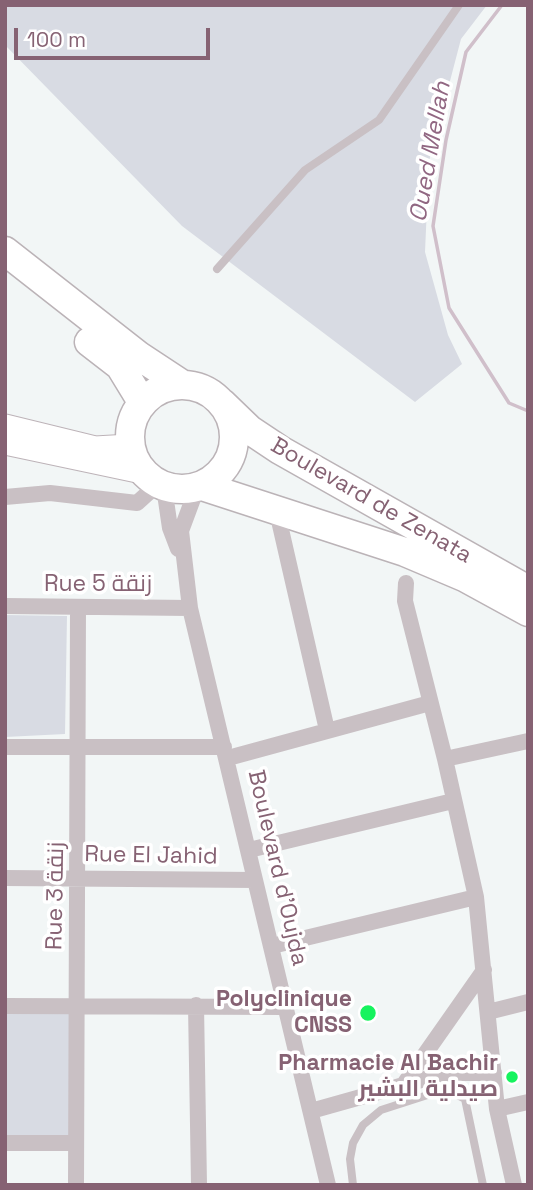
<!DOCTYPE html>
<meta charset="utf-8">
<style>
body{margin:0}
#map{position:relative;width:533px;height:1190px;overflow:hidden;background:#f2f6f6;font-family:"Space Grotesk",sans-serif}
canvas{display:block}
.frame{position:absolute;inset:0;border:7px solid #866273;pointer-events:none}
.scale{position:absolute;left:14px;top:28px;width:196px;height:32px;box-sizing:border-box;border:4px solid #866273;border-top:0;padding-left:9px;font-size:21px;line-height:24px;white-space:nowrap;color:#866273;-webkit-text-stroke:5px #fff;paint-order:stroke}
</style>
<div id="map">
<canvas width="533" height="1190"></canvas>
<div class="frame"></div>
<div class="scale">100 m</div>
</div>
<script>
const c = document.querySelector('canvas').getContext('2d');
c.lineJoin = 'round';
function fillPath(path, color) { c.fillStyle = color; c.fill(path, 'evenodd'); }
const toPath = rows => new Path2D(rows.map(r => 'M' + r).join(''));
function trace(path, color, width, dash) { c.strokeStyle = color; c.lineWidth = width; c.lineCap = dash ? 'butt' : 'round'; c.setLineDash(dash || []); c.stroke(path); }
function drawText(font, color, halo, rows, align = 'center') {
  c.font = font + ' "Space Grotesk",Cairo,sans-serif'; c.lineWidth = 7; c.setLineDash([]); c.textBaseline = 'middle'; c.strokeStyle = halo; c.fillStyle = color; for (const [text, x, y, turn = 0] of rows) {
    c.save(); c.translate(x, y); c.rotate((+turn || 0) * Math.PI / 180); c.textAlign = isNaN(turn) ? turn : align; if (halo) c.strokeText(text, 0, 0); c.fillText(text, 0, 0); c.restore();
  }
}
const green = toPath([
 [5,5,487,5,461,39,429,161,425,252,448,335,462,364,415,402,182,226,5,45],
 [5,615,67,616,65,734,5,737],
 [5,1001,77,1007,75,1143,5,1143]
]);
const stream = toPath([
 [502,5,466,52,446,140,433,226,449,308,509,403,528,411]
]);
const lane = toPath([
 [217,269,305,170,379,120,459,5],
 [353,1185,350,1159,353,1143,363,1125,381,1110,440,1091,451,1092,465,1099,483,1185]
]);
const street = toPath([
 [164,487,170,528,178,549],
 [197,488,181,531,190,608,328,1185],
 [5,497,50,493,137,503,158,484],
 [277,512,327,730],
 [406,583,405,601,445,759,476,897,497,1109,514,1185],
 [5,606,190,608],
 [5,747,224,747],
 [228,758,430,703],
 [445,759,528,741],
 [249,850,453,801],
 [5,878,255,880],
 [272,946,476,897],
 [196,1005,199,1185],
 [5,1006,286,1007],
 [488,1012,528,1002],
 [404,1084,484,970],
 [497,1109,528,1102],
 [311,1111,432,1077,462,1073,494,1073],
 [5,1143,75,1143],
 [76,1185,78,608]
]);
const primary = toPath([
 [5,426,95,448,130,446],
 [5,443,142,472]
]);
const highway = toPath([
 [5,251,139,356,183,385],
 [89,342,120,366,142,402],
 '130 437a52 52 0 1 1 104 0a52 52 0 1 1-104 0Z',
 [222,403,250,430,280,450,528,590],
 [202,486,405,552,464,577,528,612]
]);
const markers = [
 [368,1013,9,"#16f35e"],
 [512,1077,7,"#16f35e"]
];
const streetNames = [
 ["Boulevard de Zenata",371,501,30],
 ["Rue 5 زنقة",98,585],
 ["Rue El Jahid",151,856,1],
 ["Boulevard d'Oujda",277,868,77],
 ["Rue 3 زنقة",56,896,-89]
];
const poiNames = [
 ["Polyclinique",352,1000],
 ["CNSS",352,1026],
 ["Pharmacie Al Bachir",498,1064],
 ["صيدلية البشير",498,1090]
];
const waterNames = [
 ["Oued Mellah",431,152,-80]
];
fillPath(green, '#d8dbe3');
trace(stream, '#d0bfca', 3.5);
trace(primary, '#bdb3b8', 25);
trace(highway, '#bbb3b7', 31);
trace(lane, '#c9c0c4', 8);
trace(street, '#c9c0c4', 16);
trace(primary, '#fff', 23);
trace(highway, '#fff', 28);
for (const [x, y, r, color] of markers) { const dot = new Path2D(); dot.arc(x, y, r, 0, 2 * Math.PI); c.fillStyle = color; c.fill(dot); trace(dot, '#fff', 2.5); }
drawText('23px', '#866273', '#fff', streetNames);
drawText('bold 23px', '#866273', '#fff', poiNames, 'right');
drawText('italic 24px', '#916782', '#fff', waterNames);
</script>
